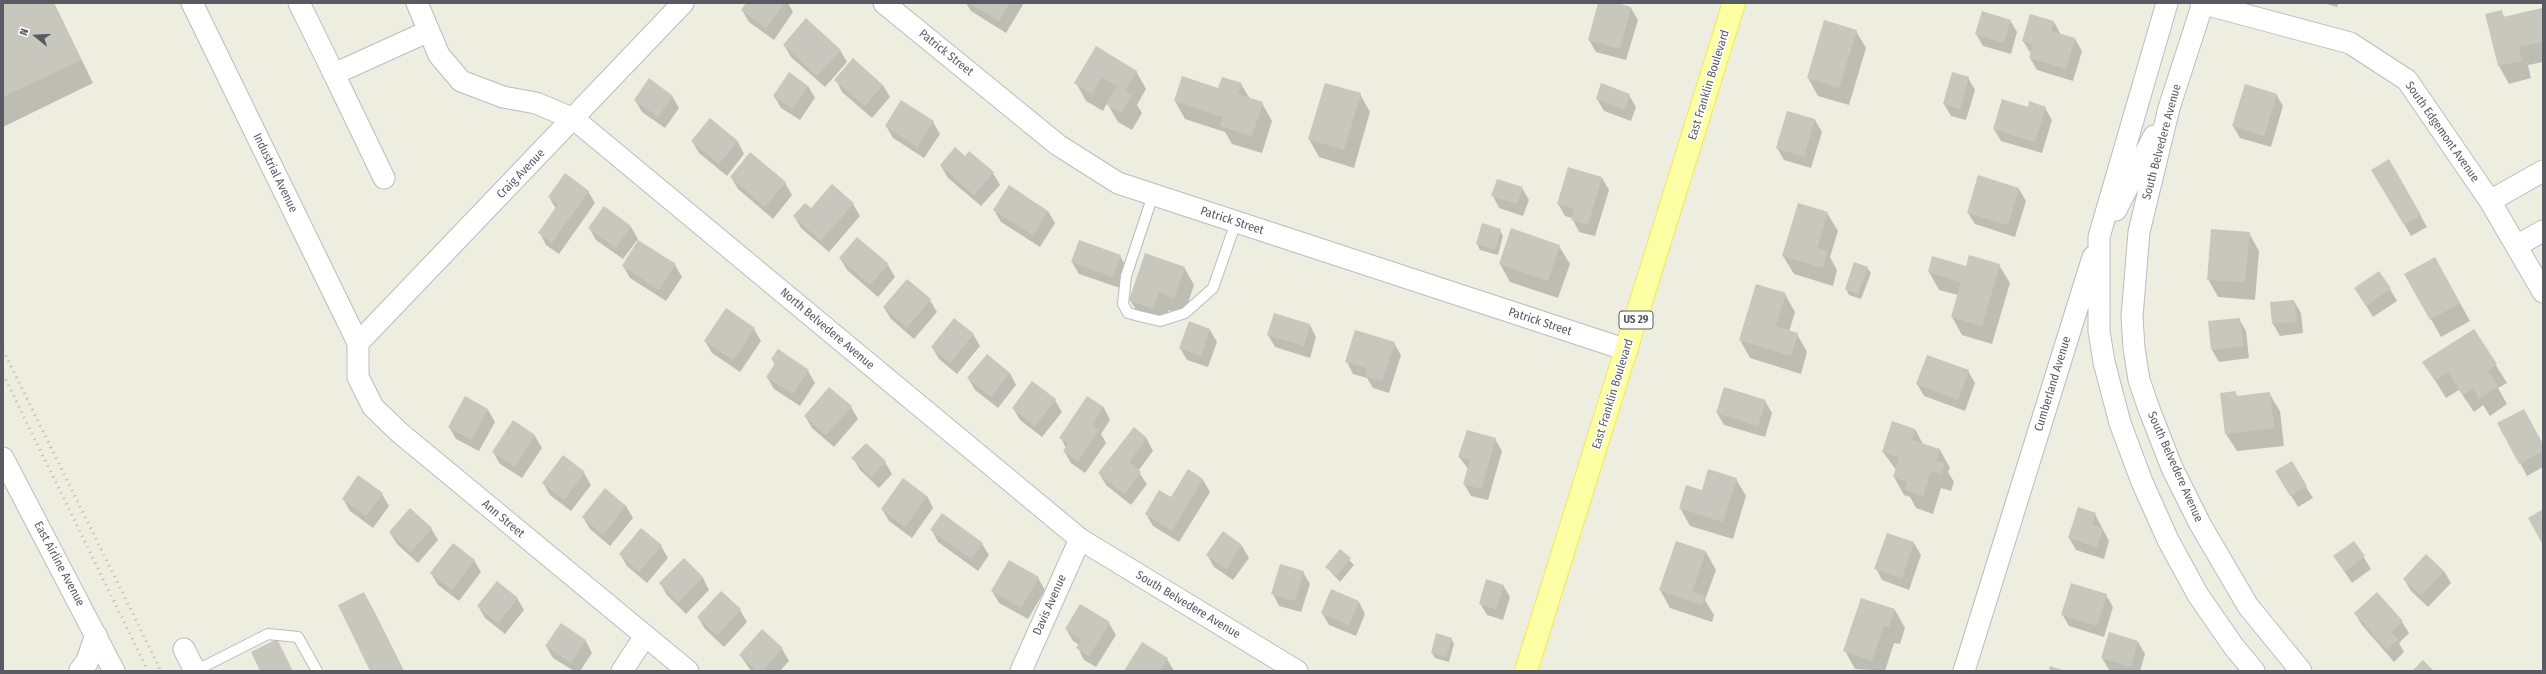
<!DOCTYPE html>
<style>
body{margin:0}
#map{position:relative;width:2546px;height:674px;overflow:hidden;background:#edede0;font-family:"Fira Sans Condensed",sans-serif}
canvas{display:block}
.frame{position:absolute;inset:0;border:4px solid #595b62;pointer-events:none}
.north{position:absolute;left:16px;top:16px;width:40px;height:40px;-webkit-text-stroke:3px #fff;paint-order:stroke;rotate:288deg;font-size:11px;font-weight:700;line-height:16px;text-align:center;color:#595b62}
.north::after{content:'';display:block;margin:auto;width:14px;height:18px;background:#595b62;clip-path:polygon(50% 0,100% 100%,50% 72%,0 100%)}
</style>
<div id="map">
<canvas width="2546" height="674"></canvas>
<div class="frame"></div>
<div class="north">N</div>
</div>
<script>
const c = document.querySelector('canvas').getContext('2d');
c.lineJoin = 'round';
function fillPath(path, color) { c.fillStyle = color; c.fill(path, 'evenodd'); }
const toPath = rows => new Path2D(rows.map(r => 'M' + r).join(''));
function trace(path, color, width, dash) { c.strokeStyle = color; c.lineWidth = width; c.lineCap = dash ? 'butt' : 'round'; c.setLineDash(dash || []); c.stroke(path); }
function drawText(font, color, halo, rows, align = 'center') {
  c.font = font + ' "Fira Sans Condensed",sans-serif'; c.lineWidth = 3; c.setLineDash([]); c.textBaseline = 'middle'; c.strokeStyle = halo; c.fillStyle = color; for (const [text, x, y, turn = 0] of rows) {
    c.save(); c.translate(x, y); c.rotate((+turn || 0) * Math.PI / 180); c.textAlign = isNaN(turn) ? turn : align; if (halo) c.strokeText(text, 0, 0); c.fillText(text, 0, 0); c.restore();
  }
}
const shadow = toPath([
 [3,3,54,3,93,83,3,127],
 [747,3,788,3,793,12,774,40,749,22,742,10],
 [966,3,1024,3,1006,33,971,11],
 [1599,3,1613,3,1631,8,1638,20,1626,60,1596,52,1589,40],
 [2323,3,2338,3,2337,7],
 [2541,9,2543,62,2528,65,2531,78,2509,84,2499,66,2501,11,2505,18],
 [2010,20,2017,32,2011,54,1983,46,1976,34],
 [2054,22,2061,35,2075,39,2082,51,2073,81,2037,70,2030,58,2031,54,2023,41],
 [1856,31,1866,48,1849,105,1818,96,1808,78],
 [784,45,840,50,847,62,825,87,791,57],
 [1096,48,1136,71,1146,89,1137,105,1142,113,1132,130,1118,122,1107,103,1103,111,1086,101,1076,83],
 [1968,78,1975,90,1966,120,1951,116,1944,104],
 [836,80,883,85,890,97,872,118,842,92],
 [1241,84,1250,99,1262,103,1272,121,1262,153,1232,144,1225,132,1185,119,1175,101],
 [808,86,815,98,800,120,781,108,774,96],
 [1360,94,1370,112,1354,168,1319,157,1309,139],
 [2276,94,2283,106,2271,147,2240,138,2233,126],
 [1629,95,1636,107,1631,121,1604,111,1597,99],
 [672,96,679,108,665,128,642,112,635,100],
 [2045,108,2052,120,2042,153,2001,141,1994,129,2028,109],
 [1788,112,1815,120,1822,132,1811,168,1784,160,1777,148],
 [711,120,738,142,744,154,727,176,699,153,692,141],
 [933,122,940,134,924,158,893,138,886,126],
 [750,154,785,183,792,195,773,219,738,189,731,177],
 [965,158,993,173,1000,185,981,206,948,178,941,166],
 [2389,160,2427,227,2411,236,2373,170],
 [1568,168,1602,178,1609,190,1595,236,1579,232,1572,218,1565,216,1558,204],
 [1522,188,1529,200,1523,216,1499,208,1493,196],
 [2019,189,2026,201,2015,237,1975,224,1968,213],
 [588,191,595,203,559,254,546,245,540,233,556,209,549,197],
 [853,204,860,216,829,252,801,228,794,216],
 [604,207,631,227,638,239,623,259,596,240,589,228],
 [994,210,1048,211,1055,223,1040,247,1001,222],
 [1827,213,1838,231,1830,257,1837,270,1833,286,1794,274,1783,256],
 [1500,230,1503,236,1498,255,1480,250,1477,244],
 [2249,233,2259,251,2255,300,2218,297,2208,279],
 [1559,246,1570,264,1558,298,1510,282,1500,264],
 [1120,256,1127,268,1120,288,1079,274,1072,262],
 [840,258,888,265,895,277,878,297,847,270],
 [675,265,682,277,666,301,630,278,623,266],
 [1999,265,2010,283,1992,344,1962,335,1952,317,1958,295,1939,290,1929,272],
 [1184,267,1194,285,1184,315,1169,310,1163,326,1141,318,1130,300],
 [1867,268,1871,273,1861,299,1849,295,1846,289],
 [2406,275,2445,276,2470,321,2441,337],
 [1757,285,1785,294,1795,312,1789,332,1797,334,1807,352,1801,374,1750,358,1740,340],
 [2355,288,2390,289,2397,301,2373,317],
 [930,300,937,312,914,339,891,319,884,308],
 [2294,301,2301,313,2303,333,2280,336,2273,324],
 [2239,319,2246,331,2249,358,2219,362,2212,350],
 [1310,325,1316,337,1310,358,1275,347,1268,335],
 [754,329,761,341,740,372,712,353,705,341],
 [1210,330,1217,342,1208,367,1187,360,1180,348],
 [2474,330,2507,383,2498,388,2507,404,2490,416,2483,405,2474,412,2459,390,2446,398,2424,363],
 [973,334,980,346,957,374,939,359,932,347],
 [1394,343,1401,355,1389,393,1373,388,1367,378,1353,374,1347,362],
 [772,359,808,371,815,383,800,406,774,389,767,377,775,365],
 [1968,371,1975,383,1965,411,1924,396,1917,384],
 [1010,373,1016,385,998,408,975,390,968,378],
 [2235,392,2238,397,2269,393,2280,411,2284,446,2237,451,2226,434],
 [1088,397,1104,408,1110,420,1101,434,1106,443,1085,473,1071,463,1064,451,1066,448,1061,438],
 [1055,400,1062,412,1042,437,1020,420,1013,408],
 [1765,401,1772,413,1765,437,1724,425,1717,413],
 [851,407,858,419,834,447,812,428,805,416],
 [488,410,495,422,479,451,456,439,449,427],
 [513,422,535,436,542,448,522,478,500,464,493,452],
 [2499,423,2543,445,2543,467,2527,476],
 [1134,429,1147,439,1153,451,1138,471,1147,484,1131,505,1106,485,1099,473],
 [1915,429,1923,444,1940,450,1950,468,1948,472,1954,482,1951,491,1941,488,1933,514,1916,508,1910,497,1904,495,1894,477,1896,470,1883,452],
 [1495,439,1502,451,1488,500,1471,496,1464,484,1469,470,1459,457],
 [866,444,885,462,892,474,879,488,860,470,853,458],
 [2291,463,2313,498,2298,507,2284,484],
 [1189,471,1203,480,1210,492,1179,542,1153,526,1146,514,1171,499],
 [584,473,591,485,571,511,550,495,543,483],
 [1736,479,1746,496,1733,539,1690,526,1680,508,1702,491],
 [605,490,626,506,633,518,610,546,590,529,583,517],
 [382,494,389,506,373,528,350,511,343,499],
 [927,496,933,508,912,538,889,521,882,509],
 [2095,514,2109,541,2104,559,2076,550,2069,538],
 [431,528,438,540,418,563,397,544,390,533],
 [642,529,661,546,668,558,647,583,627,566,620,554],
 [932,530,982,544,989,555,978,571,938,542],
 [1223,533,1242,546,1249,558,1233,580,1214,567,1207,555],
 [1677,542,1706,552,1716,570,1705,600,1714,615,1712,622,1670,608,1660,590],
 [2354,542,2371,569,2352,583,2334,556],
 [1914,543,1921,555,1909,590,1882,580,1876,568],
 [1340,550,1354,565,1340,582,1326,567],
 [474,560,481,572,459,601,438,585,431,573],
 [684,560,703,578,709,590,686,614,667,595,660,583],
 [2444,571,2451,583,2428,607,2411,591,2404,579],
 [1303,572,1310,584,1301,612,1279,606,1273,594],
 [1038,578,1045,590,1028,619,999,603,992,591],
 [1503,585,1510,597,1503,620,1487,615,1480,603],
 [364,593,374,611,404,671,371,671],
 [2106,595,2113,607,2104,637,2069,626,2062,614],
 [517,598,524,610,505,634,485,618,478,606],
 [1359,602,1365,614,1356,636,1329,625,1322,613],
 [1081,605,1109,623,1116,635,1096,667,1084,660,1078,648,1079,645,1073,641,1066,629],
 [740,610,747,622,724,647,705,629,698,617],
 [1895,610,1905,628,1900,644,1894,643,1885,671,1855,669,1845,651],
 [2355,614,2402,622,2409,633,2399,643,2404,652,2394,662,2362,625],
 [561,624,586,641,592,653,580,671,574,671,553,658,546,646],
 [762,630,782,649,789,661,780,671,751,671,740,655],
 [2110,634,2138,642,2145,654,2140,671,2109,670,2102,658],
 [1451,638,1454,644,1449,662,1435,658,1432,653],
 [1167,659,1174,671,1125,671]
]);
const building = toPath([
 [3,3,53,3,81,60,3,97],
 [746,3,785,3,766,28,741,10],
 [969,3,1010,3,999,21],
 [1598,3,1617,3,1631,7,1620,49,1588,40],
 [2542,8,2543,42,2519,47,2522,61,2498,66,2485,14,2502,10,2503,17],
 [1982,11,2011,20,2004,43,1975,34],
 [2030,14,2054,21,2051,31,2075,38,2066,69,2029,58,2033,45,2022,41],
 [806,18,841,50,817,76,783,45],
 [1824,20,1857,30,1839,88,1807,78],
 [1096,46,1137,71,1125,91,1132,95,1121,113,1106,104,1117,86,1102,77,1092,94,1074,83],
 [853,58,883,85,865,106,834,80],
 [789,72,808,86,793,109,773,96],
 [1952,72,1969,77,1960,109,1943,104],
 [1182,76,1218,88,1222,77,1242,83,1238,94,1263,102,1252,136,1220,126,1223,117,1174,101],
 [649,78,673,96,658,117,634,100],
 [1325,83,1361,93,1344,150,1308,139],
 [1601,83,1630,94,1624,110,1596,99],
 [2245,84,2277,94,2264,136,2232,126],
 [2002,99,2028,107,2029,101,2046,107,2035,142,1993,129],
 [901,100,934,121,917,147,885,126],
 [1787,111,1815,119,1804,157,1776,148],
 [710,118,738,141,719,164,691,141],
 [955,147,965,156,969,151,994,172,974,195,940,165],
 [750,152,786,182,765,207,730,177],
 [2389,159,2421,215,2404,225,2371,170],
 [1568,167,1602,177,1588,225,1571,220,1574,209,1557,204],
 [565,173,589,191,552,243,538,233,558,204,548,197],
 [1978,175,2019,188,2008,225,1967,213],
 [1497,179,1523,187,1517,204,1491,196],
 [832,184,854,203,821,241,793,216,805,203,811,208],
 [1009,185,1048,211,1033,235,993,210],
 [1798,203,1828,212,1817,248,1828,251,1823,268,1782,256],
 [604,206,631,226,616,248,588,228],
 [1482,223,1501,229,1495,250,1476,244],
 [1511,228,1560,245,1548,281,1499,264],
 [2211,229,2250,232,2245,282,2207,280],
 [857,237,889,264,870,285,839,258],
 [638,240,676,264,659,290,622,266],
 [1079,240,1121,255,1113,277,1071,262],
 [1145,253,1185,267,1174,298,1159,292,1153,309,1129,300],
 [1969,255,2000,264,1982,326,1951,317,1961,282,1928,272,1932,256,1966,266],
 [2435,257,2460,303,2430,320,2404,274],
 [1854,262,1868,267,1858,294,1845,289],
 [2379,271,2391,288,2366,306,2354,288],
 [907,279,931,299,907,328,883,307],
 [1756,284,1786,293,1776,326,1798,333,1791,356,1739,340],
 [2294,300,2297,322,2272,324,2270,302],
 [726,308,755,328,733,360,704,341],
 [1274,313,1310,324,1304,346,1267,335],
 [954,318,974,334,950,363,931,347],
 [2240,318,2243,346,2211,350,2208,321],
 [1189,321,1210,329,1201,356,1179,348],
 [2474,329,2497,364,2488,371,2498,386,2479,399,2473,388,2463,395,2448,372,2435,381,2422,362],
 [1355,330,1395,342,1382,381,1365,376,1367,368,1345,362],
 [778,349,809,370,793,394,766,377,776,362,771,359],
 [987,354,1010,373,991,397,967,378],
 [1927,355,1969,370,1958,400,1916,384],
 [1032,381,1056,399,1035,426,1012,408],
 [829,387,852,406,826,435,804,416],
 [1724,387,1766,400,1758,426,1716,413],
 [2236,391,2236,396,2270,392,2274,428,2225,434,2220,393],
 [465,396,488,409,472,440,448,427],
 [1087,396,1104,407,1092,425,1099,430,1078,461,1063,451,1068,443,1059,438],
 [2524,409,2543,444,2543,451,2519,464,2497,423],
 [513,420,535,435,515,467,492,452],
 [1892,421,1915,429,1912,440,1940,449,1936,461,1945,464,1941,474,1931,471,1923,496,1905,490,1907,482,1893,477,1899,457,1882,452],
 [1134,427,1147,438,1129,462,1141,472,1124,494,1098,473],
 [1467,430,1496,438,1481,489,1463,484,1470,460,1458,457],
 [866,443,886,461,871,477,851,458],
 [563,455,585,472,564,500,542,483],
 [2292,461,2307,486,2290,496,2275,471],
 [1188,469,1203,479,1172,531,1145,514,1159,490,1171,497],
 [1708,469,1737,478,1723,522,1679,508,1686,485,1702,490],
 [358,475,383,493,366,516,342,499],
 [903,478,927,496,905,527,881,509],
 [605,488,626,506,603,535,582,517],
 [2078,507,2096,513,2092,525,2103,528,2097,547,2068,538],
 [410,508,432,528,411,552,389,532],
 [2543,509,2543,545,2528,518],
 [942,513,983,543,971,559,930,530],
 [641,528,662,545,639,572,619,554],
 [1223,531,1242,545,1226,569,1206,555],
 [1887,533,1914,542,1902,578,1874,569],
 [1676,541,1706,551,1692,592,1705,596,1702,605,1659,590],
 [2354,541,2365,556,2345,572,2333,556],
 [453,543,475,560,452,590,430,573],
 [1340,549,1351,558,1336,576,1325,567],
 [2426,554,2444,571,2421,596,2403,579],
 [684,558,703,577,678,603,659,583],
 [1009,560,1039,577,1021,608,991,591],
 [1280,564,1304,571,1295,601,1271,594],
 [1486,579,1504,585,1496,609,1479,604],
 [497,581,518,598,498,623,477,606],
 [2071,583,2107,594,2097,626,2061,615],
 [1331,589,1359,601,1349,625,1321,613],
 [721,591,741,609,717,636,697,617],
 [364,592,403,671,370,671,338,605],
 [2377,592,2403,621,2391,632,2398,639,2387,650,2354,613],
 [1861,598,1895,609,1889,627,1884,625,1872,661,1843,651],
 [1080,604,1110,622,1089,656,1076,648,1081,640,1065,629],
 [561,623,586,640,571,663,545,646],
 [762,629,783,648,763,671,757,671,739,655],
 [2109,632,2138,641,2131,667,2101,658],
 [1436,633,1452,638,1446,657,1431,653],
 [277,639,293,671,260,671,251,652],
 [1142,642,1168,658,1160,671,1124,671],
 [2423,660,2434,671,2412,671],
 [2050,666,2065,671,2049,671]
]);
const service = toPath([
 [1153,195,1126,276,1123,304,1128,313,1139,316,1160,321,1185,313,1213,288,1236,222],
 [195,671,268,634,298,637,317,671]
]);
const minor = toPath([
 [192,3,358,343],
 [299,3,334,74],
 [417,3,439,55,461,81,503,97,536,103,574,119,1080,539,1297,671],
 [884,3,1058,145,1118,183,1627,350],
 [2167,3,2099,237,2099,331,2104,362,2120,423,2142,482,2168,540,2198,595,2234,647,2254,671],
 [2201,3,2350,43,2407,80,2490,201,2543,292],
 [2203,3,2169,108,2139,232,2132,317,2134,348,2139,380,2149,409,2172,468,2200,524,2248,606,2301,671],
 [384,178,334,74,429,31],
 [2490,201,2543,171],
 [2116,210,2154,136],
 [2516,246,2543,231],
 [358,343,358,377,373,407,400,433,688,671],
 [358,343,683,3],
 [3,458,114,671],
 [184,649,195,671],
 [622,671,645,636],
 [1021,671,1080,539],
 [1964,671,2093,257]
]);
const tertiary = toPath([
 [80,671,87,662,96,636]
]);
const primary = toPath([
 [1526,671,1734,3]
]);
const rail = toPath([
 [3,350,161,671],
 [3,374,148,671]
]);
const shields = [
 [1636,320,34]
];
const shieldNames = [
 ["US 29",1636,320]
];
const streetNames = [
 ["Patrick Street",946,53,39],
 ["East Franklin Boulevard",1709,85,-73],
 ["South Edgemont Avenue",2442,132,55],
 ["South Belvedere Avenue",2162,142,-75],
 ["Industrial Avenue",275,173,64],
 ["Craig Avenue",521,174,-46],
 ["Patrick Street",1232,221,18],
 ["Patrick Street",1540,322,18],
 ["North Belvedere Avenue",827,329,40],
 ["Cumberland Avenue",2053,384,-73],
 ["East Franklin Boulevard",1613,394,-73],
 ["South Belvedere Avenue",2175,467,66],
 ["Ann Street",503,519,40],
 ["East Airline Avenue",59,564,62],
 ["Davis Avenue",1050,605,-66],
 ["South Belvedere Avenue",1188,605,31]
];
fillPath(shadow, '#0003');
fillPath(building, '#c8c7bd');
trace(service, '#bbbcc3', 12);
trace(minor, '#bbbcc3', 23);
trace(tertiary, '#bbbcc3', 24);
trace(primary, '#f6e850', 24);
trace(service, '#fff', 10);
trace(minor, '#fff', 21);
trace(tertiary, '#fff', 22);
trace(primary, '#fcffa3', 22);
trace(rail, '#b6b7b7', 3, [1, 5]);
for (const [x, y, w] of shields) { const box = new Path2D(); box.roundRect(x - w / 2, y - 9, w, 18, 3); c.fillStyle = '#fff'; c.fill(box); trace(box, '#595b62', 1); }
drawText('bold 11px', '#595b62', null, shieldNames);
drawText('12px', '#595b62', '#fff', streetNames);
</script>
